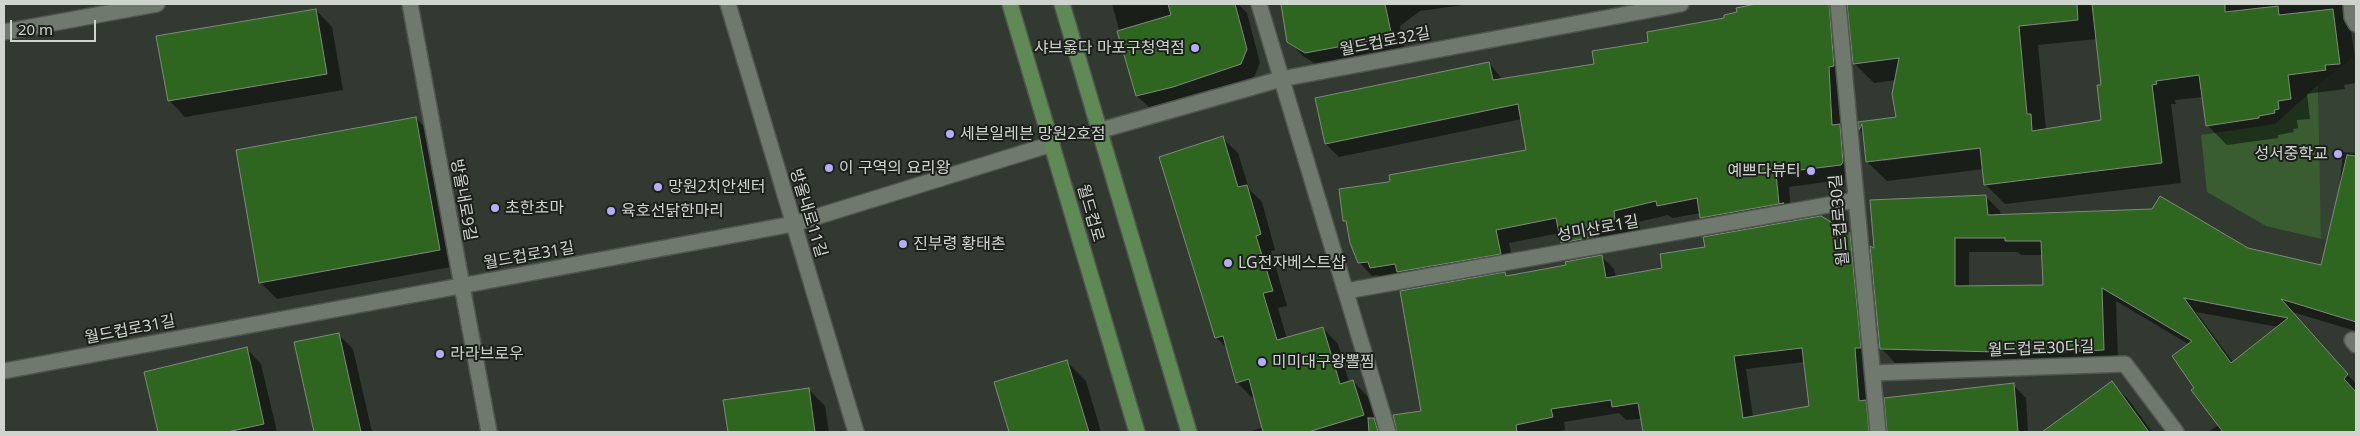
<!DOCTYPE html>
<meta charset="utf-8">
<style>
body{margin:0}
#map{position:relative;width:2360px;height:436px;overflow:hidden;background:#313930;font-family:"Noto Sans",sans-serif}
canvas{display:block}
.frame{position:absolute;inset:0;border:5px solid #cfd4ce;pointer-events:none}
.scale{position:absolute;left:10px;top:20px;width:86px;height:22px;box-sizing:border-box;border:2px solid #cfd4ce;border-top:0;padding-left:6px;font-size:15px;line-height:18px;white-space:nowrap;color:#cfd4ce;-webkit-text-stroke:4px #1c1f1b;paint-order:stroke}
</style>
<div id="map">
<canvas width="2360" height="436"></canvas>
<div class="frame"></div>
<div class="scale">20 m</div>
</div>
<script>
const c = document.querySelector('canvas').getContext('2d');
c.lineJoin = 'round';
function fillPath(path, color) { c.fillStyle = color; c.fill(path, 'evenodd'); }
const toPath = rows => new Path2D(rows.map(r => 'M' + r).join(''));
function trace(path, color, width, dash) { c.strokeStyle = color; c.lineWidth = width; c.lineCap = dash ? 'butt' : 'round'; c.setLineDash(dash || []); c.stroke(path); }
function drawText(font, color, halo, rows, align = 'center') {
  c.font = font + ' "Noto Sans","Noto Sans KR",sans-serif'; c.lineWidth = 4; c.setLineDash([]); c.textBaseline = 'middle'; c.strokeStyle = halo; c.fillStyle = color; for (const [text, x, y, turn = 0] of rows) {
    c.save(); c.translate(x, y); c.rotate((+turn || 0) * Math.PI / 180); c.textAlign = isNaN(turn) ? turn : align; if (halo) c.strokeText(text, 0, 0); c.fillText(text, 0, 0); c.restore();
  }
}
const built = toPath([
 [2356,55,2356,247,2321,239,2318,85]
]);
const green = toPath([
 [2318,85,2321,239,2266,226,2207,192,2201,135,2275,124]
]);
const shadow = toPath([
 [1112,4,1204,4,1205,7,1217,4,1238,4,1247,13,1260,63,1254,77,1187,100,1151,109,1137,96],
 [1282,4,1470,4,1420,11,1400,26,1405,51,1320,67,1303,56,1289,41],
 [1815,4,1829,17,1830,28,1844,42,1855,178,1789,187,1791,213,1715,231,1702,218,1701,213,1672,218,1668,215,1626,225,1628,233,1609,236,1611,250,1576,256,1562,242,1560,233,1509,243,1514,267,1384,281,1378,275,1372,276,1359,262,1348,224,1345,221,1389,183,1527,151,1522,119,1339,157,1326,144,1489,63,1503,80,1596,65,1650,43,1648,33],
 [1853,4,2347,4,2356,64,2356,83,2344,85,2345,89,2307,94,2310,119,2297,120,2298,128,2293,129,2294,132,2278,135,2278,138,2227,145,2207,125,2203,97,2175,100,2176,104,2171,104,2181,183,2005,204,1986,185,1984,169,1887,181,1867,162,1865,134,1860,130,1860,123,1898,118,1896,80,1874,83,1854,63,1849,8],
 [2097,39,2102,86,2103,121,2046,130,2038,45],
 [1986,146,1986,148,1883,161,1883,159],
 [316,10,332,27,343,90,185,117,169,100],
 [416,118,432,135,456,266,277,299,260,282],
 [1222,138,1238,153,1249,189,1262,202,1275,250,1271,251,1287,306,1278,308,1287,339,1323,328,1338,344,1349,382,1353,381,1368,397,1379,430,1377,432,1249,432,1263,427,1255,397,1252,398,1237,382,1228,349,1216,337],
 [2343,152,2356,153,2356,331,2292,312,2356,384,2356,432,2208,432,2219,425,2196,388,2190,345,2116,301,2118,364,2051,368,1895,363,1881,348,1876,251,1986,197,2000,211,2001,216,2247,250,2322,267,2338,199],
 [1969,252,2018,252,2021,255,2043,255,2044,286,1969,287],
 [2196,312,2278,327,2233,362],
 [1849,234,1863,248,1881,432,1682,432,1680,415,1626,420,1619,413,1564,422,1565,430,1554,432,1412,432,1410,414,1423,412,1504,274,1508,277,1567,266,1601,256,1614,269,1616,277],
 [1805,362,1811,407,1753,417,1746,369],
 [338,334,353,349,372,432,315,432,296,343],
 [246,348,261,364,277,432,159,432,146,373],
 [1067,362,1086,381,1101,432,1010,432,996,383],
 [2112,383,2128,399,2152,432,2044,432],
 [2013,385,2026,398,2028,432,1888,432,1886,399],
 [808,389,825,406,829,432,729,432,724,401]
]);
const building = toPath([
 [1168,4,1235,4,1247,49,1241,64,1173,87,1136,96,1117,31,1171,15,1168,4],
 [1281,4,1385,4,1392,37,1305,53,1287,42,1281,4],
 [1756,4,1829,4,1834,66,1829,67,1832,125,1840,124,1843,162,1841,165,1776,173,1779,204,1784,203,1700,218,1697,198,1657,206,1656,201,1614,211,1615,220,1596,223,1598,236,1561,243,1556,218,1496,230,1501,254,1397,272,1395,264,1370,268,1368,262,1358,263,1350,243,1346,221,1343,221,1339,189,1388,182,1390,181,1389,175,1526,150,1518,104,1325,144,1315,98,1489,62,1493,80,1594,64,1592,51,1648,42,1647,32,1724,18,1724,15,1737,12,1736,8,1756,4],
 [1847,4,2077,4,2078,20,2019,26,2027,114,2031,114,2032,131,2101,120,2097,85,2101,85,2092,4,2225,4,2225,12,2278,6,2279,15,2333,9,2340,64,2325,65,2326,70,2288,75,2291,99,2278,101,2279,109,2274,110,2275,113,2259,116,2259,118,2206,126,2199,75,2156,81,2157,84,2152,85,2162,163,1984,185,1980,148,1866,162,1862,124,1859,130,1858,122,1896,117,1892,94,1899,58,1853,64,1847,4],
 [316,9,327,74,168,101,156,36,316,9],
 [416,117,440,250,259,283,236,150,416,117],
 [1223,136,1238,187,1247,185,1261,234,1256,236,1273,291,1263,293,1277,340,1323,327,1340,384,1353,380,1364,415,1308,432,1263,432,1249,379,1236,383,1223,336,1215,338,1159,157,1223,136],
 [2347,155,2356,156,2356,322,2281,299,2348,374,2344,379,2356,392,2356,432,2223,432,2191,390,2194,388,2172,356,2192,341,2102,288,2104,350,2036,353,1880,349,1870,246,1874,248,1870,200,1986,195,1988,215,2152,209,2160,196,2248,248,2321,265,2347,155],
 [1955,238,2005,238,2005,241,2041,241,2043,285,1955,286,1955,238],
 [2184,298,2288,318,2231,363,2184,298],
 [1821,216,1850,233,1861,348,1855,348,1859,401,1866,400,1869,432,1643,432,1638,403,1612,407,1611,400,1551,409,1553,417,1516,425,1517,432,1397,432,1393,415,1421,411,1400,291,1505,272,1506,276,1566,265,1565,262,1602,255,1606,278,1662,268,1660,254,1705,247,1703,237,1821,216],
 [1802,348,1809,406,1743,418,1734,356,1802,348],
 [339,333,361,432,314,432,294,342,339,333],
 [247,347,264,424,227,432,158,432,144,372,247,347],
 [1067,360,1089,432,1009,432,994,382,1067,360],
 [2112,381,2149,432,2042,432,2112,381],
 [2014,383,2018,432,1887,432,1884,398,2014,383],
 [809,388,815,432,728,432,723,400,809,388],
 [1368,418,1374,418,1378,432,1369,432,1368,418]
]);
const minor = toPath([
 [410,4,489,432],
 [728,4,856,432],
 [1259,4,1388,432],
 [1838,4,1878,432],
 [2351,4,2352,17,2356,24],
 [4,32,157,4],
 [1098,131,1281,79,1681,4],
 [1346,291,1856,200],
 [2352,340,2356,345],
 [4,371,793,224,1052,144],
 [1873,373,2125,364,2176,432]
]);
const primary = toPath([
 [1010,4,1137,432],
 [1062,4,1189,432]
]);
const markers = [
 [1195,48,5,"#b6acf8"],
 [950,134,5,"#b6acf8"],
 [2338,154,5,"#b6acf8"],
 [829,168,5,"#b6acf8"],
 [1811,171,5,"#b6acf8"],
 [658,187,5,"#b6acf8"],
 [495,208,5,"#b6acf8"],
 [611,211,5,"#b6acf8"],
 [903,244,5,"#b6acf8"],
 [1228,263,5,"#b6acf8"],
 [440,354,5,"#b6acf8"],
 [1262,362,5,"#b6acf8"]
];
const streetNames = [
 ["월드컵로32길",1385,42,-11],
 ["방울내로9길",463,200,80],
 ["방울내로11길",808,213,73],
 ["월드컵로",1090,213,74],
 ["월드컵로30길",1840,220,-95],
 ["성미산로1길",1598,229,-10],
 ["월드컵로31길",529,256,-10],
 ["월드컵로31길",130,330,-11],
 ["월드컵로30다길",2041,349,-2]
];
const poiNames = [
 ["샤브옳다 마포구청역점",1185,48,"right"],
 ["세븐일레븐 망원2호점",960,134],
 ["성서중학교",2328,154,"right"],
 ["이 구역의 요리왕",839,168],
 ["예쁘다뷰티",1801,171,"right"],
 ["망원2치안센터",668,187],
 ["초한초마",505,208],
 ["육호선닭한마리",621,211],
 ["진부령 황태촌",913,244],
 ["LG전자베스트샵",1238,263],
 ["라라브로우",450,354],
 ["미미대구왕뽈찜",1272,362]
];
fillPath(built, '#364334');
fillPath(green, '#395c31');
fillPath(shadow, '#0007');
fillPath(building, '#2f661f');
trace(building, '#80897e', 1);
trace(minor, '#50564f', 18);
trace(primary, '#50564f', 18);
trace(minor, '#70796e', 15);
trace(primary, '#5f8955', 15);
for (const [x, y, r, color] of markers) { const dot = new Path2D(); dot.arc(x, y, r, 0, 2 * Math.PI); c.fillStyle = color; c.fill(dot); trace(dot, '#1c1f1b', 2); }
drawText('16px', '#cfd4ce', '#1c1f1b', streetNames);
drawText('16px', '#cfd4ce', '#1c1f1b', poiNames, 'left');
</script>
